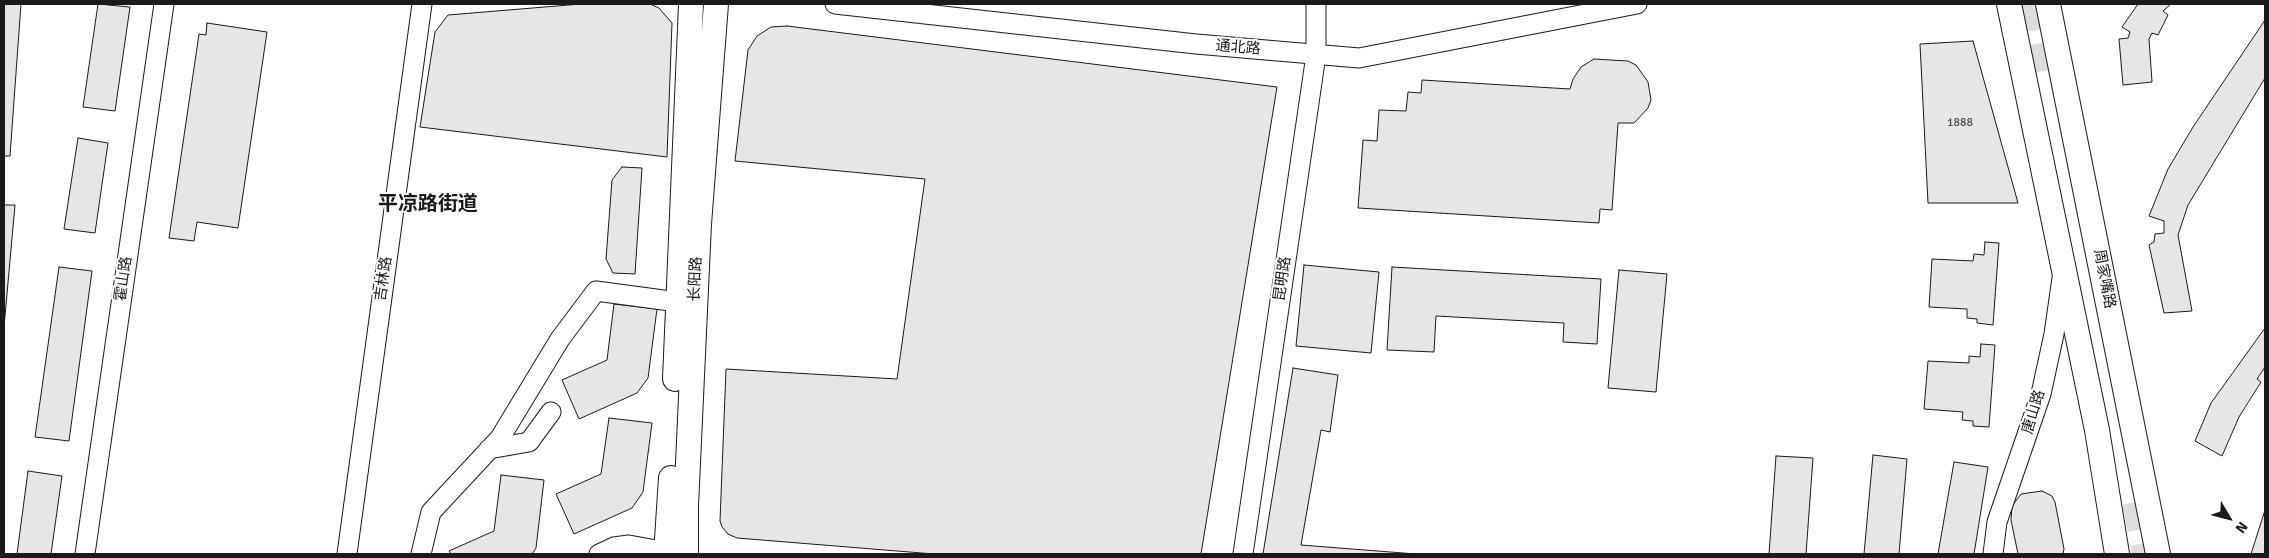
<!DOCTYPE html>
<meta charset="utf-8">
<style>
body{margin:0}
#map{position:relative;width:2269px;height:558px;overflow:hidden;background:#fff;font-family:Signika,sans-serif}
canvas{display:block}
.frame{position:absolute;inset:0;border:5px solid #1a1a1a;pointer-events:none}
.north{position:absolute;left:2204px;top:493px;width:50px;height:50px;-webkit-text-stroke:4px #fff;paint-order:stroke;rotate:127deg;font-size:14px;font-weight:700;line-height:20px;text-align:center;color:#1a1a1a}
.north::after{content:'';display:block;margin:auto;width:18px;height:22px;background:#1a1a1a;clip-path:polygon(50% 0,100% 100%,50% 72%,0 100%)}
</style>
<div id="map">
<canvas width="2269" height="558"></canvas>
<div class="frame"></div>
<div class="north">N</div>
</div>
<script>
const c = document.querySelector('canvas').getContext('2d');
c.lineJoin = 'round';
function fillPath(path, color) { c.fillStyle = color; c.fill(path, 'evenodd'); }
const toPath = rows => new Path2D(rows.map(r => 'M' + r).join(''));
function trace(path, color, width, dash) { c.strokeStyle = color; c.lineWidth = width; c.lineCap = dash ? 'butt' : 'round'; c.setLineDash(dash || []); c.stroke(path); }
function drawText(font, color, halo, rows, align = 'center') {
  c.font = font + ' Signika,"Noto Sans SC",sans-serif'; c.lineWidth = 4; c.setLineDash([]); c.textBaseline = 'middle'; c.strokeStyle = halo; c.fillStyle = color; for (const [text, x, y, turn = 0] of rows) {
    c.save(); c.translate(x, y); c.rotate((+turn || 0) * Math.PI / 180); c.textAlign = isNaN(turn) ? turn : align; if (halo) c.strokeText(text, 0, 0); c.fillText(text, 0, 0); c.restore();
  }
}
const building = toPath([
 [4,4,21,4,10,156,4,156,4,4],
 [98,4,130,7,115,111,83,107,98,4],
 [581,4,650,4,659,8,672,23,667,157,420,127,435,32,448,15,581,4],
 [2138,4,2171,4,2163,11,2168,15,2158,35,2152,33,2149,39,2152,82,2123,85,2119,39,2128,38,2130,32,2122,27,2138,4],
 [2265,20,2265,78,2188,205,2178,235,2192,311,2164,313,2149,245,2154,242,2155,234,2164,233,2164,221,2149,216,2168,169,2193,127,2265,20],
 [207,23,267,32,238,228,197,222,194,241,169,238,199,34,206,35,207,23],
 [787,26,1277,87,1201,554,934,554,737,538,728,534,722,527,720,521,726,369,897,379,925,179,735,161,748,50,757,36,771,27,787,26],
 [1973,41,2018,203,1928,203,1920,44,1973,41],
 [1594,59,1628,61,1636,65,1648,82,1651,100,1648,108,1634,123,1618,123,1612,210,1600,209,1599,223,1358,208,1363,140,1377,141,1379,110,1406,111,1408,92,1421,93,1422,80,1570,89,1573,79,1581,67,1594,59],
 [78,138,108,143,95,233,64,229,78,138],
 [622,167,642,168,635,274,613,273,606,259,612,180,622,167],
 [4,205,15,205,4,327,4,205],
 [1985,242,1999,243,1993,325,1977,323,1977,319,1967,318,1967,309,1929,307,1932,259,1973,261,1974,254,1984,255,1985,242],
 [1304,265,1379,272,1371,353,1296,346,1304,265],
 [59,267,92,271,69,441,35,437,59,267],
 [1392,267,1601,279,1597,344,1563,342,1564,323,1436,316,1434,352,1387,350,1392,267],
 [1619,270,1667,274,1656,392,1608,388,1619,270],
 [614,304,657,309,648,378,637,393,579,419,562,380,607,360,614,304],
 [2265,328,2265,367,2257,379,2261,382,2239,417,2222,456,2195,441,2211,403,2265,328],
 [1981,344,1995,345,1989,427,1973,426,1973,421,1962,420,1963,412,1924,409,1928,361,1969,363,1969,356,1980,357,1981,344],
 [1293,368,1338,375,1330,432,1321,430,1301,545,1416,554,1263,554,1293,368],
 [609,418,652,423,643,492,632,508,574,534,556,494,601,474,609,418],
 [1873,455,1907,459,1899,554,1864,554,1873,455],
 [1776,456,1813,458,1806,554,1769,554,1776,456],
 [1954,462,1988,467,1974,554,1938,554,1954,462],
 [28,471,62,476,51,554,17,554,28,471],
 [501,475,544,480,536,548,532,554,451,554,449,551,494,531,501,475],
 [2042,491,2052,496,2055,502,2064,549,2063,554,2018,554,2011,520,2012,506,2021,494,2042,491],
 [2265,509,2265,554,2251,554,2265,510,2265,509]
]);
const highwayTunnel = toPath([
 [2022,4,2035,79],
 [2136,502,2146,554]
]);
const minor = toPath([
 [835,4,1196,44,1359,58,1637,4],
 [489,449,529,442,551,412],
 [85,554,164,4],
 [347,554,422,4],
 [421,554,431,512,500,438,560,339,596,291,678,302],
 [599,554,614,547,629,545,678,554],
 [1243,554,1316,55,1316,4],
 [1993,554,1997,522,2041,394,2054,334,2062,278]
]);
const major = toPath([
 [2009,4,2097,430,2117,554],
 [2048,4,2158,554],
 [675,379,691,4],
 [666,554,671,478],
 [686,554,686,506,699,224,716,4]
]);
const numberNames = [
 ["1888",1960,123]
];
const streetNames = [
 ["通北路",1238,48,5],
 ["霍山路",124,279,-82],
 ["吉林路",384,279,-82],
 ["长阳路",696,279,-87],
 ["昆明路",1283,279,-82],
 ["周家嘴路",2104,279,79],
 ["唐山路",2034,412,-73]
];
const districtNames = [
 ["平凉路街道",428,205]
];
fillPath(building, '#e6e6e6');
trace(building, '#1a1a1a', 1);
trace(highwayTunnel, '#ddd', 28, [28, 14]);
trace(minor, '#1a1a1a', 21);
trace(major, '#1a1a1a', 26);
trace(minor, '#fff', 19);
trace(major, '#fff', 24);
drawText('12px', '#4d4d4d', null, numberNames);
drawText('15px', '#1a1a1a', '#fff', streetNames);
drawText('bold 20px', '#1a1a1a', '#fff', districtNames);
</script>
